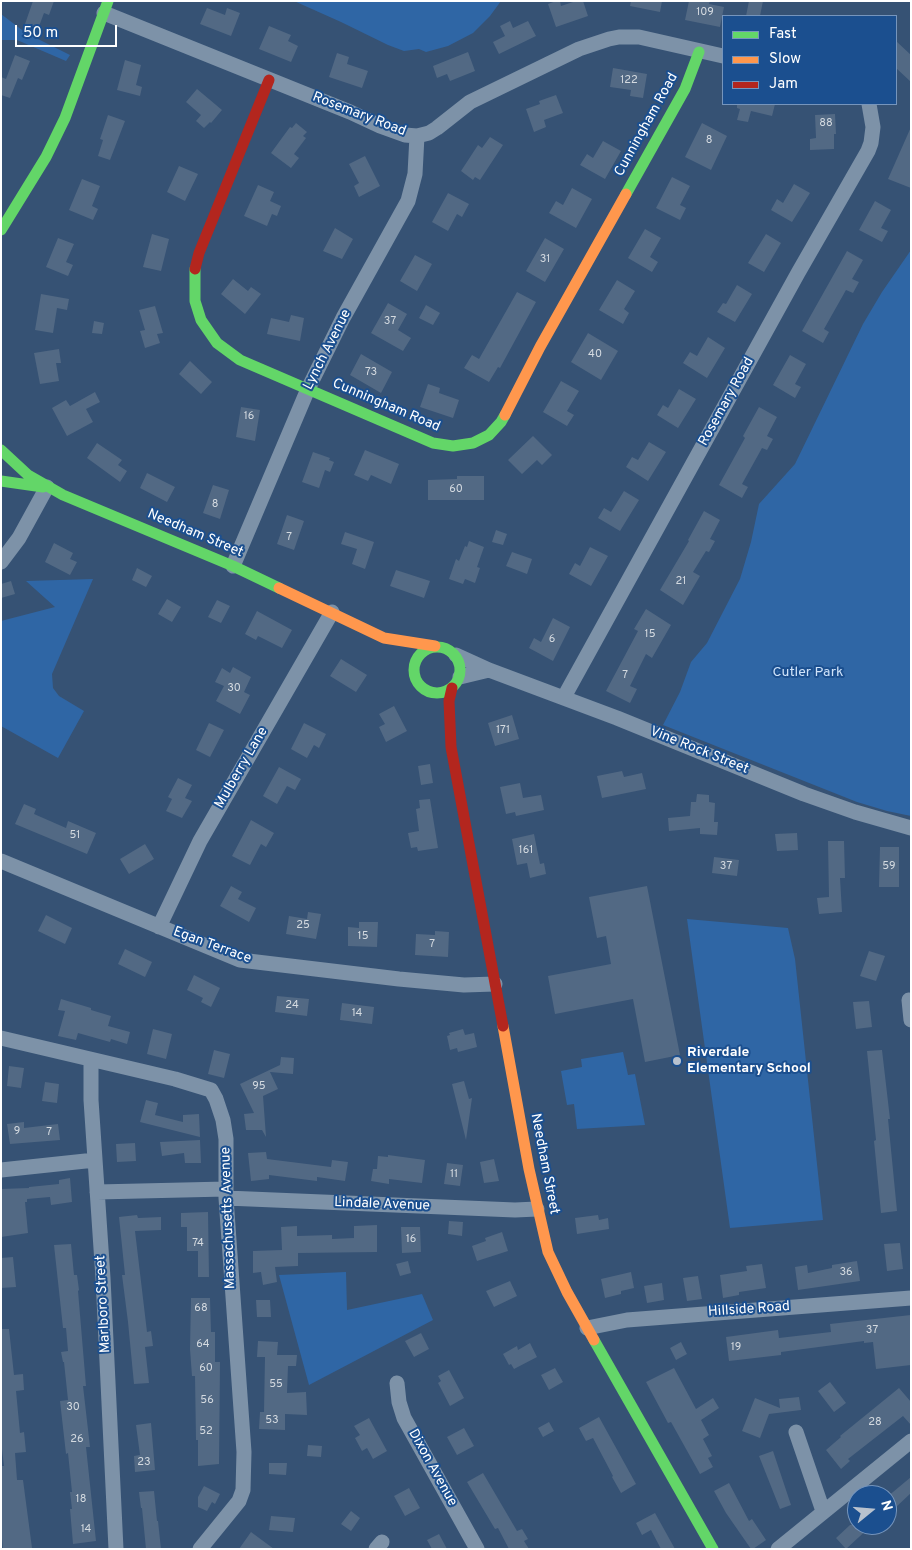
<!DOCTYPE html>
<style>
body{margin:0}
#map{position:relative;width:912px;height:1550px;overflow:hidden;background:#365274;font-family:Overpass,sans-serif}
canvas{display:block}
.frame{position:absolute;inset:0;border:2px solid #fff;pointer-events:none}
.legend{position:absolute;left:722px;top:15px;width:175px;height:90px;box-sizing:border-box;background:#1b4f8f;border:1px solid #7695bc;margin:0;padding:6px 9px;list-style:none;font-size:15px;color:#fff}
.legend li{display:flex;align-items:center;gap:10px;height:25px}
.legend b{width:25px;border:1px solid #7695bc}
.north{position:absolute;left:847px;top:1485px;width:50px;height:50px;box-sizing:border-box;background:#1b4f8f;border:1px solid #7695bc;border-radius:50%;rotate:73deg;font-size:14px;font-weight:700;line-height:20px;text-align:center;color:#fff}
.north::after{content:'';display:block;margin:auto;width:18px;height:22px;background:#b9c2ce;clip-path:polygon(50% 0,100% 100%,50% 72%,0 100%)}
.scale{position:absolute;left:15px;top:25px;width:102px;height:22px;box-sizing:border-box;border:2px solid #fff;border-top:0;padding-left:6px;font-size:15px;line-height:18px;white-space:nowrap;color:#fff;-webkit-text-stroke:4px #1b4f8f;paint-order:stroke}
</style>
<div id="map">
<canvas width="912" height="1550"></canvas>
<div class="frame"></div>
<ul class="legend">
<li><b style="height:6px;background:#63d668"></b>Fast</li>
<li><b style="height:6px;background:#ff974d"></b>Slow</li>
<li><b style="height:6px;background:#b3261e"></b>Jam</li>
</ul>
<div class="north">N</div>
<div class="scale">50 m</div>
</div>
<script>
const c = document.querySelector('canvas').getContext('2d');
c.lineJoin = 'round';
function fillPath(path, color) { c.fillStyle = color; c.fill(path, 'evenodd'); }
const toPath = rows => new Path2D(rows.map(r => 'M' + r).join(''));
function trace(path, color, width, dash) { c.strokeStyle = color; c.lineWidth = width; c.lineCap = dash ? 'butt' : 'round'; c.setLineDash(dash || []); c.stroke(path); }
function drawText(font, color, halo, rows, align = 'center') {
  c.font = font + ' Overpass,sans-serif'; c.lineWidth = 4; c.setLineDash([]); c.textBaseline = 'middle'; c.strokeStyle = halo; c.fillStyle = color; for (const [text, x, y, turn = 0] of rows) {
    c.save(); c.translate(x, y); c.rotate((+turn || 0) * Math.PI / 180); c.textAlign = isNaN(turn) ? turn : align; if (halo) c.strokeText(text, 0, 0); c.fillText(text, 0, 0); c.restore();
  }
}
const green = toPath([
 [294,1,501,1,490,16,473,33,448,46,426,52,419,49,404,51,388,45,341,22],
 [1,14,26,33,70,55,66,61,17,40,1,40],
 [911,250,911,816,887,811,857,802,663,725,680,692,691,662,707,643,740,579,751,542,759,504,795,464,863,324,882,292],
 [93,579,52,674,53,688,59,696,84,711,58,758,1,726,1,621,55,607,26,581],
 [687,919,788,928,795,959,823,1220,730,1228],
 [623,1052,628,1075,635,1074,645,1125,577,1129,574,1104,567,1105,561,1071,582,1067,581,1059],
 [346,1272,347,1310,422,1294,433,1320,309,1385,279,1275]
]);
const building = toPath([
 [33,1,54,1,49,15,44,13,38,29,25,24],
 [556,1,560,1,561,6,576,1,583,1,588,16,556,27,548,4],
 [631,1,662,1,660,12,630,6],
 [689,1,710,1,709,4,724,7,720,27,685,20],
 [749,1,763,1,760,16,746,16],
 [207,8,225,15,227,8,240,13,231,36,200,24],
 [510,21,513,28,528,21,536,36,499,54,493,42,505,36,500,26],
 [269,26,291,35,288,41,298,46,291,62,259,49],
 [896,41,911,55,911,82,896,68],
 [468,52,475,71,450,81,447,74,437,78,433,66],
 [337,53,349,57,347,64,368,71,362,88,329,77],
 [15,55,30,61,22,80,18,78,10,98,1,95,1,77,6,79],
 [125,60,141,65,136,85,142,87,140,96,117,90],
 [613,68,647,74,643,98,630,96,631,90,610,87],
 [197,89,222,110,211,123,210,122,204,128,196,121,201,115,186,102],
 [556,95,563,113,544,120,546,127,534,132,526,109,540,104,539,101],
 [737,104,775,104,772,116,751,111,748,122,737,120,740,109,737,108],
 [835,114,836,134,834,134,834,149,810,150,810,139,816,138,815,115],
 [108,115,125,121,110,160,98,156,103,140,100,139],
 [296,123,307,132,303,136,306,138,294,154,299,158,291,168,271,153,290,127,292,128],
 [702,123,727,136,711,170,685,157],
 [911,127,911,188,888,179],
 [490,137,503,145,480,180,475,177,473,180,461,171,478,145,482,148],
 [603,141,621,151,605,179,580,165,587,154,593,158],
 [365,156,380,186,359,197,354,186,359,183,349,164],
 [179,166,198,174,185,201,167,192],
 [672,177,690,186,680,205,686,208,680,220,656,208],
 [82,179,100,186,92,206,98,209,93,220,69,210],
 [794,184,810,193,792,222,771,210,777,199,783,203],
 [258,185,274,192,270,201,281,206,277,216,272,214,267,226,244,216],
 [572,188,592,199,576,228,549,213,556,201,563,205],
 [448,193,469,204,462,217,457,214,448,231,432,222],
 [875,201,891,210,881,228,888,231,882,242,859,230],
 [335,228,353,239,342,259,323,251],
 [645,229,661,238,650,257,658,262,652,272,628,258],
 [152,234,169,239,161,271,143,267],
 [766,234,781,243,764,272,748,263],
 [58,238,74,244,66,262,73,265,68,276,46,267],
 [545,238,564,249,545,282,526,271],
 [847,251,863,260,852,279,859,282,853,293,846,290,824,329,829,332,823,343,802,331],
 [415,255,432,264,417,291,400,281],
 [233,279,248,291,251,287,261,294,245,314,221,294],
 [617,280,635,291,624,309,629,313,623,324,599,310],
 [737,285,752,294,735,322,717,312,723,303,726,304],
 [517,292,536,302,500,368,498,367,489,382,464,368,472,355,479,359],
 [41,294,69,299,67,310,57,308,53,333,35,330],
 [388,303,407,314,398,330,411,338,403,351,371,333],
 [426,305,440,313,433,325,419,318],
 [155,306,163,333,157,334,160,343,145,348,140,331,145,330,139,310],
 [291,315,304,318,300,341,267,334,271,318,289,322],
 [94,321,104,323,102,334,92,333],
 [588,333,618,351,601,380,571,362],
 [708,337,725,348,707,378,683,363,690,352,697,356],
 [59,349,61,363,56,363,59,381,40,384,34,353],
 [361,354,392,372,381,393,350,375],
 [790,355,806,364,795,384,801,387,795,398,773,385],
 [190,361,212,382,201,394,179,374],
 [561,381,579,391,567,411,574,415,567,426,543,412],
 [428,384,440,388,439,393,459,400,453,418,420,407],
 [679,389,696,399,678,428,657,415,663,405,668,408],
 [95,392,100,402,86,409,93,422,67,436,52,408,66,400,70,406],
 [241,407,260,410,255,441,236,437],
 [759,407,777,417,767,436,773,439,767,450,762,448,742,484,748,487,742,498,719,485,745,438,743,436],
 [533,436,552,455,542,465,537,460,522,474,508,460],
 [649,442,666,452,648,481,626,467,632,457,638,460],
 [97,443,122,460,118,465,127,471,120,482,87,458],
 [365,450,399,464,391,484,371,475,368,481,354,475],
 [313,452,330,458,329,460,334,462,330,472,325,470,319,488,302,482],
 [147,473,175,487,167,502,140,488],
 [457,476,484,476,484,500,428,500,428,480,457,479],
 [213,485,229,490,220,519,203,513],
 [624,491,639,500,620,531,598,518,604,508,611,512],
 [704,511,720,520,710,539,715,541,709,552,706,551,693,572,700,576,683,605,660,590,689,541,688,540],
 [287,515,304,521,294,550,277,544],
 [496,530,507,534,503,545,492,542],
 [345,532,374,542,365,569,352,564,357,549,341,544],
 [469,541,484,547,477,567,480,568,475,583,465,579,463,584,449,579,456,559,459,561,465,546,467,547],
 [54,543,73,553,70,559,77,562,70,575,45,562],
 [590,547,608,556,591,586,569,574,575,563,580,566],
 [512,552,532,559,527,574,506,566],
 [137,568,152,576,146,587,132,580],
 [396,570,430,581,424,598,390,586],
 [11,581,15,594,1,598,1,584],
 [167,599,181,607,172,622,158,614],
 [217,600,230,606,221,623,208,617],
 [646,609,671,625,652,658,646,654,630,686,637,689,630,703,606,691,638,631,634,629],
 [257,611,292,630,282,648,258,636,256,640,245,634],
 [553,618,570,627,553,661,529,648,534,638,541,642],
 [341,659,367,675,356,692,330,676],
 [233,667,251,677,244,692,250,695,240,714,216,701,224,686,215,682,222,668,230,673],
 [394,706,407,731,386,742,379,727,385,724,379,714],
 [512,715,519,739,495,746,488,723],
 [209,723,224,730,210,757,196,750],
 [304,723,326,734,319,748,314,745,307,758,291,749],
 [430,764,433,783,421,785,418,766],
 [279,767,301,779,295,790,287,786,277,804,263,796],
 [622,771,624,777,642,773,646,789,602,798,597,776],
 [178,778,192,785,185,798,192,801,182,818,166,811,172,799,168,797],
 [520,783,523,798,541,795,544,810,516,816,515,812,506,814,500,787],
 [697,794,709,795,709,802,715,803,714,822,718,822,717,835,700,834,700,828,669,831,668,818,690,816,691,802,696,802],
 [430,799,438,848,418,851,417,847,411,848,408,833,419,831,416,809,420,808,419,800],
 [24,804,36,809,34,814,66,828,68,821,96,833,87,854,15,824],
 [251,820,274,833,266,847,261,844,250,865,232,856],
 [797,833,798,850,777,851,775,834],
 [534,834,540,864,544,863,546,874,530,878,527,863,517,865,512,839],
 [828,841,844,841,845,878,840,878,842,912,819,914,817,898,829,897],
 [145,844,154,859,129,874,120,859],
 [880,847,899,847,899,887,879,887],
 [714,857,739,860,737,876,712,873],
 [231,886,242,892,238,899,256,908,249,922,220,906],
 [647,886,680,1055,645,1062,633,999,555,1014,548,976,611,964,606,936,597,938,589,897],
 [308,912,321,914,316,939,286,934,289,916,307,919],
 [46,915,72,928,65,944,38,931],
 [359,922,378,922,377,947,348,946,348,927,359,928],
 [435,931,449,932,448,957,415,955,416,934,435,935],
 [125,949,152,962,145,977,118,964],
 [869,951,885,956,876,981,860,976],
 [194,975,220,988,211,1007,201,1002,203,998,187,990],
 [277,996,309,999,307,1016,275,1012],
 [61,999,91,1008,91,1010,111,1016,108,1026,130,1032,127,1044,111,1039,110,1042,78,1033,76,1040,58,1036,65,1011,58,1010],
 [869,1001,872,1027,856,1029,853,1002],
 [342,1003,374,1007,372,1024,340,1020],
 [153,1029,172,1034,166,1059,147,1054],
 [463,1029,465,1035,474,1033,477,1047,458,1052,457,1048,450,1050,447,1036,450,1035,449,1033],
 [214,1050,230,1054,224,1078,208,1074],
 [882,1050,890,1119,888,1119,897,1211,881,1213,874,1141,876,1140,867,1051],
 [281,1057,294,1058,293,1074,270,1072,278,1089,263,1096,266,1137,262,1130,246,1130,244,1114,254,1113,240,1084,280,1065],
 [9,1066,24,1068,21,1088,7,1086],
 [464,1081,469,1099,472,1098,466,1140,452,1084],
 [45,1082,59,1084,57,1103,42,1101],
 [146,1100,158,1103,155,1115,183,1122,183,1115,199,1114,200,1137,140,1122],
 [24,1122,24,1128,58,1124,60,1140,10,1144,7,1124],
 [200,1140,201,1163,185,1163,184,1153,162,1156,160,1142],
 [135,1143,136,1161,117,1162,116,1144],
 [266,1152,267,1159,331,1167,332,1160,348,1162,345,1181,317,1177,317,1181,269,1175,269,1179,251,1181,248,1153],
 [388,1155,425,1160,422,1183,389,1179,389,1184,371,1181,373,1169,377,1169,378,1156,388,1157],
 [494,1159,499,1181,484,1183,480,1162],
 [447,1163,463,1165,460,1186,444,1184],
 [70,1178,72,1202,51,1205,50,1197,27,1199,27,1202,25,1202,28,1233,1,1237,1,1189,29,1188,29,1187,59,1184,59,1180],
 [208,1212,209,1277,198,1277,198,1251,187,1251,187,1227,181,1227,181,1213],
 [137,1215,138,1218,161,1217,161,1230,135,1231,147,1332,151,1331,153,1346,145,1347,149,1383,134,1384,128,1322,122,1275,125,1275,119,1217],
 [598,1215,599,1220,608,1218,609,1229,577,1234,575,1218],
 [449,1221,463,1222,462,1236,448,1234],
 [377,1225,377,1252,298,1253,298,1266,275,1267,277,1282,263,1285,261,1272,253,1273,253,1251,282,1250,281,1227,297,1226,297,1236,332,1235,332,1239,354,1238,354,1226],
 [401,1227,420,1227,421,1252,402,1253],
 [502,1232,508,1251,477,1261,472,1246,486,1241,485,1238],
 [900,1243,903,1269,887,1271,884,1244],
 [71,1244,74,1275,77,1275,79,1290,78,1291,86,1386,83,1386,90,1447,86,1447,96,1541,73,1544,70,1509,72,1509,70,1492,72,1492,68,1453,66,1454,60,1401,68,1400,64,1362,63,1362,61,1352,68,1351,66,1328,63,1328,54,1245],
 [13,1257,16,1287,1,1288,1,1258],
 [408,1261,411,1273,400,1276,396,1264],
 [857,1261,860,1281,798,1290,795,1267,807,1265,808,1273,832,1268,832,1265],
 [762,1264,766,1288,739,1292,739,1295,723,1298,720,1275,747,1271,746,1266],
 [631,1272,634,1288,621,1291,621,1294,605,1298,601,1279],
 [698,1276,702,1299,687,1301,683,1278],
 [510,1281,517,1296,494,1307,486,1291],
 [662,1283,664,1300,647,1303,644,1286],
 [191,1298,210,1298,211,1332,215,1332,215,1362,220,1362,219,1464,198,1466,198,1440,196,1440,195,1376,192,1376,190,1349],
 [256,1300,270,1300,271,1317,257,1317],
 [911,1315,911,1365,876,1369,873,1342,864,1343,864,1341,781,1352,781,1355,729,1361,726,1337,778,1330,779,1338,831,1332,830,1324],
 [1,1329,9,1329,14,1375,23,1374,24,1390,16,1391,20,1433,24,1432,26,1452,15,1453,17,1480,23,1480,32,1548,3,1549,1,1528,1,1466,4,1466,1,1441],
 [421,1333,429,1349,414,1357,405,1341],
 [258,1341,278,1342,277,1355,297,1355,296,1366,288,1366,287,1393,306,1392,307,1415,285,1414,285,1430,259,1429,260,1412,264,1412,265,1357,257,1357],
 [681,1342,687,1354,676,1360,670,1348],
 [530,1343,537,1357,514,1369,511,1364,509,1365,503,1354,517,1346,518,1350],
 [555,1368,563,1382,549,1390,541,1375],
 [674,1368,696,1409,713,1398,719,1408,701,1420,709,1435,703,1439,712,1456,708,1458,713,1467,700,1474,671,1422,668,1423,646,1382],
 [449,1370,464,1398,450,1406,438,1383,441,1381,438,1376],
 [830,1382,846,1403,834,1412,818,1391],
 [899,1388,911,1402,911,1425,903,1416,848,1459,850,1461,841,1469,826,1450,841,1437,840,1436],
 [799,1397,801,1410,769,1414,760,1438,742,1431,755,1398,780,1408,779,1399],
 [599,1417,636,1484,621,1493,612,1477,613,1476,593,1438,586,1441,579,1428],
 [369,1418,387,1451,373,1459,367,1448,362,1451,355,1438,360,1435,354,1426],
 [549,1422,554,1431,543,1437,538,1428],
 [151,1423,155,1470,135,1472,134,1456,140,1455,136,1425],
 [464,1428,474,1446,457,1455,447,1437],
 [308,1445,322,1446,321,1457,307,1456],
 [773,1451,791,1505,780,1509,759,1456],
 [269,1463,287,1463,286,1475,269,1474],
 [483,1473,517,1531,522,1529,528,1539,524,1541,529,1549,509,1549,498,1528,495,1529,467,1482],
 [911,1477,911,1493,895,1508,887,1500,887,1497],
 [729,1483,749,1521,752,1519,766,1540,753,1549,751,1549,726,1513,714,1491],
 [204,1486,220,1494,215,1504,212,1502,207,1511,198,1507,198,1497],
 [409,1488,420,1508,405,1516,394,1496],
 [154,1491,157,1521,158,1521,161,1549,146,1549,142,1508,141,1508,139,1492],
 [351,1511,360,1518,351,1531,341,1524],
 [655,1513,675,1549,661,1549,651,1530,642,1535,636,1523],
 [271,1516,295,1518,293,1532,269,1530],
 [850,1525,872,1525,846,1549,836,1538],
 [251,1532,274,1549,239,1549],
 [439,1534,447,1549,432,1549,427,1540]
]);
const street = toPath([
 [104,13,350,112,380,126,405,135,417,136,429,133,437,128,470,102,579,49,609,39,619,37,639,37,723,56],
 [1,562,19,538,47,487],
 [233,566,308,389,343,318,408,201,415,174,417,136],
 [456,655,489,670,617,718,804,794,855,812,911,828],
 [460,677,489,670],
 [564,697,798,273,868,151,871,143,873,127,869,104],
 [1,861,240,960,399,979,464,985,495,984],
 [159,927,200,841,332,612],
 [909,1000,911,1020],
 [1,1038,175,1079,211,1090,216,1099,223,1120,226,1139,226,1198,244,1452,243,1490,239,1501,200,1549],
 [91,1060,91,1100,103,1278,116,1549],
 [1,1170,95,1160],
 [97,1192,226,1189],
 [226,1198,515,1210,537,1209],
 [587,1328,627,1320,911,1298],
 [397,1383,399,1402,404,1418,477,1549],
 [796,1432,823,1511],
 [376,1549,382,1542],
 [778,1549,911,1441]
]);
const fast = toPath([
 [626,194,685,89,699,52],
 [1,230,46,157,65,118,108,1],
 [195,269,195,301,201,320,217,343,240,360,433,443,453,446,473,443,489,435,501,422,505,415],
 [1,450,28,475,63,495,233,566,279,588],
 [1,481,43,487],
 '414 670a23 23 0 1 1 46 0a23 23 0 1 1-46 0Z',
 [594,1340,713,1549]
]);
const slow = toPath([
 [505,415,540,347,626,194],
 [279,588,384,638,435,646],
 [503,1026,529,1169,548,1252,567,1292,594,1340]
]);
const jam = toPath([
 [195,269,199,253,269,80],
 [452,688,449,701,451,747,503,1026]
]);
const markers = [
 [677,1061,5,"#b9c2ce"]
];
const numberNames = [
 ["109",705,13],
 ["122",629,81],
 ["88",826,124],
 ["8",709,141],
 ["31",545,260],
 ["37",390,322],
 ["40",595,355],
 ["73",371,373],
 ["16",249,417],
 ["60",456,490],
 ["8",215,505],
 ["7",289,538],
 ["21",681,582],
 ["15",650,635],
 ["6",552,640],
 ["7",625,676],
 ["30",234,689],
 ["171",503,731],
 ["51",75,836],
 ["161",526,851],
 ["37",726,867],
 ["59",889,867],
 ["25",303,926],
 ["15",363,937],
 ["7",432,945],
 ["24",292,1006],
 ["14",357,1014],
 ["95",259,1087],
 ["9",17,1132],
 ["7",49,1133],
 ["11",454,1175],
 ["16",411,1240],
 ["74",198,1244],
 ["36",846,1273],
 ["68",201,1309],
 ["37",872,1331],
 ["64",203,1345],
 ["19",736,1348],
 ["60",206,1369],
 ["55",276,1385],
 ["56",207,1401],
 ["30",73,1408],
 ["53",272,1421],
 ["28",875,1423],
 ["52",206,1432],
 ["26",77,1440],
 ["23",144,1463],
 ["18",81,1500],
 ["14",86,1530]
];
const streetNames = [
 ["Rosemary Road",359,115,21],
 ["Cunningham Road",647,125,-61],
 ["Lynch Avenue",328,350,-63],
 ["Rosemary Road",727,402,-61],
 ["Cunningham Road",386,406,23],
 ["Needham Street",195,534,23],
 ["Vine Rock Street",699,751,22],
 ["Mulberry Lane",242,768,-60],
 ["Egan Terrace",212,946,20],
 ["Needham Street",544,1164,79],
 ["Lindale Avenue",382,1205,2],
 ["Massachusetts Avenue",229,1218,-92],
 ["Marlboro Street",104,1304,-93],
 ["Hillside Road",749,1310,-4],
 ["Dixon Avenue",432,1468,61]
];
const parkNames = [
 ["Cutler Park",808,673]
];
const poiNames = [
 ["Riverdale",687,1053],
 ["Elementary School",687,1069]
];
fillPath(green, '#2f66a5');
fillPath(building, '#526984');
trace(street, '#7d92a8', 15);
trace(fast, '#63d668', 11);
trace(slow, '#ff974d', 11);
trace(jam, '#b3261e', 11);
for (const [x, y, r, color] of markers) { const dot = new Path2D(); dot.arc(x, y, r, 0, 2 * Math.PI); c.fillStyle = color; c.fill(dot); trace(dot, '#1b4f8f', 2); }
drawText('11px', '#d4dae0', null, numberNames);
drawText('14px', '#fff', '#1b4f8f', streetNames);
drawText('14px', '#cfe3fa', '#1b4f8f', parkNames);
drawText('bold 14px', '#fff', '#1b4f8f', poiNames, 'left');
</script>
